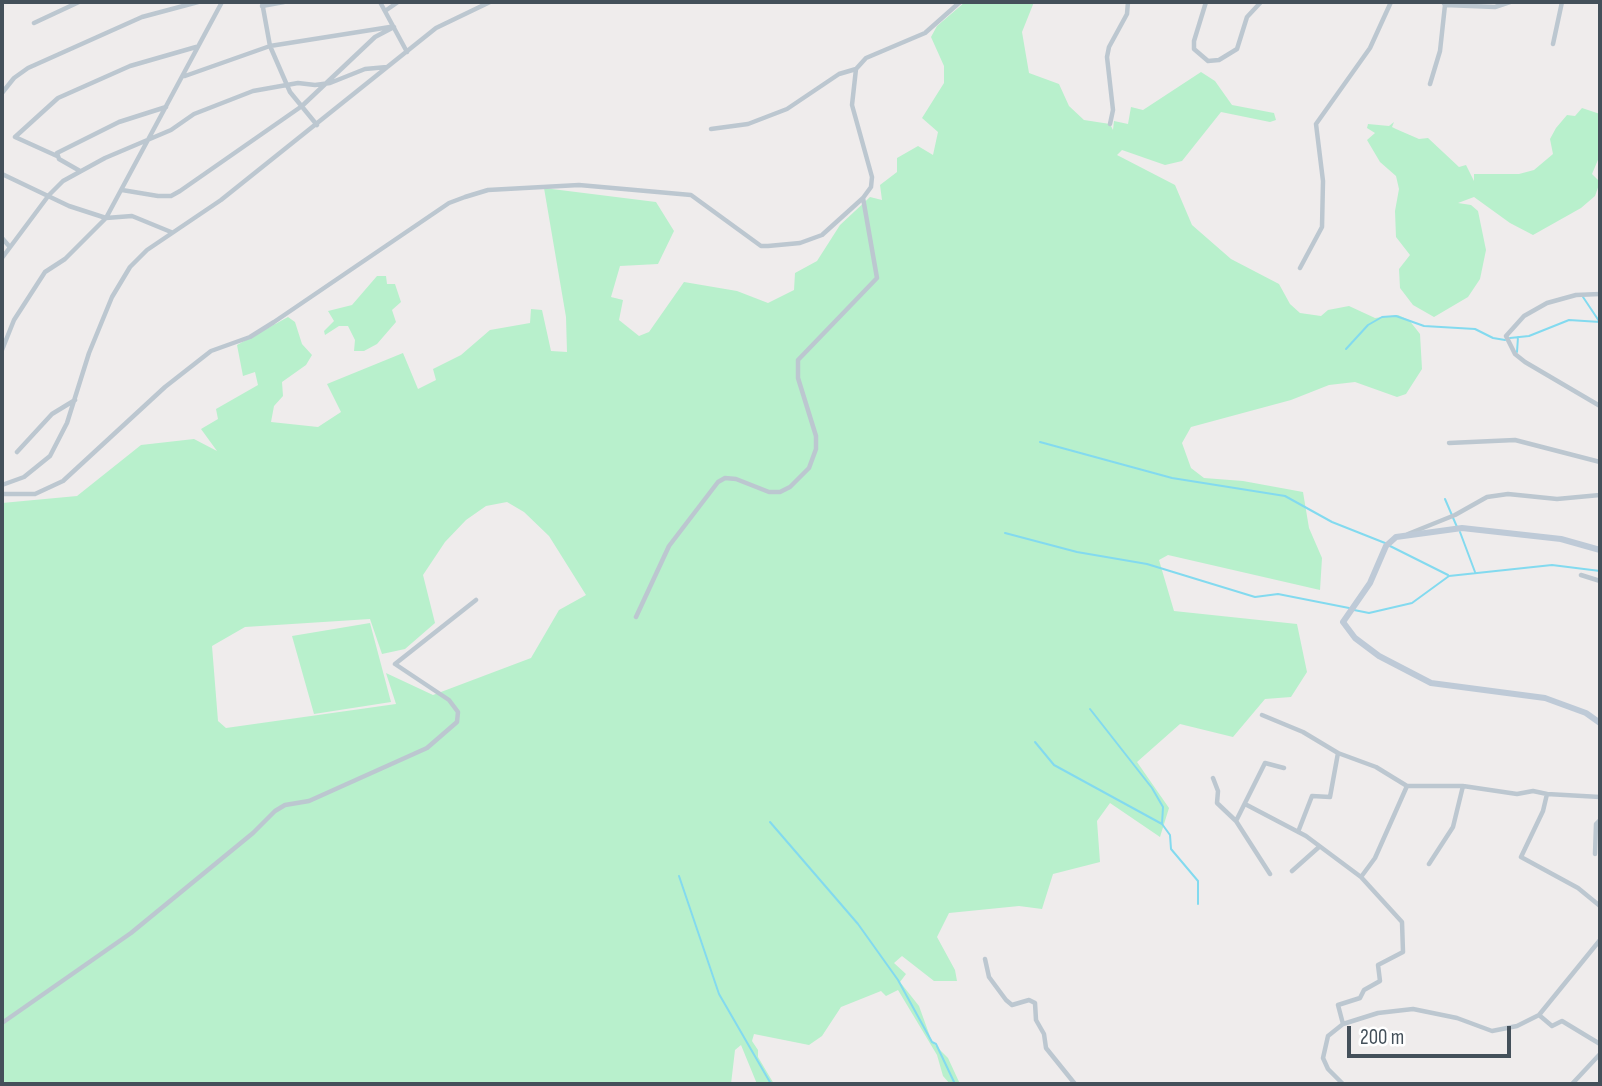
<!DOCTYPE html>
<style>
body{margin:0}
#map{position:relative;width:1602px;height:1086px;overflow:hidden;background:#efecec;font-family:"Sofia Sans Condensed",sans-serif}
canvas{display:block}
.frame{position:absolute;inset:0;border:4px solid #44505a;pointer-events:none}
.scale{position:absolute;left:1347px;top:1026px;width:164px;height:32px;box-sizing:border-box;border:4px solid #44505a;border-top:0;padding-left:9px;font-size:21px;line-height:24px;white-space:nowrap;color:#44505a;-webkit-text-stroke:5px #fff;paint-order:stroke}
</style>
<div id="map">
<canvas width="1602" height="1086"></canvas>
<div class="frame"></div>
<div class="scale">200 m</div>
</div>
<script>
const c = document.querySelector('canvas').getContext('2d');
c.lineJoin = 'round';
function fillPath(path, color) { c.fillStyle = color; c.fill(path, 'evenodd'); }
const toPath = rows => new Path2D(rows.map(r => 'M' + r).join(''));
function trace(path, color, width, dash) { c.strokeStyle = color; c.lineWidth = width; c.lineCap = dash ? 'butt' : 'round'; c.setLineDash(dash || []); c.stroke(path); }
const green = toPath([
 [965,2,1034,2,1022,32,1029,73,1059,84,1069,106,1084,120,1110,124,1113,130,1114,121,1128,124,1131,107,1143,110,1201,72,1215,81,1232,105,1274,113,1276,120,1270,122,1221,112,1182,161,1165,165,1122,150,1117,155,1175,185,1192,225,1231,259,1279,284,1290,304,1300,313,1321,316,1328,310,1349,306,1375,318,1398,315,1409,320,1420,334,1422,369,1406,394,1397,397,1355,382,1329,385,1291,400,1191,427,1182,443,1191,468,1204,478,1243,481,1303,492,1309,528,1322,558,1320,590,1168,555,1159,560,1174,611,1297,624,1307,672,1291,697,1265,699,1233,737,1180,724,1137,762,1169,808,1160,837,1110,803,1097,821,1100,862,1053,874,1042,909,1019,906,949,913,937,937,955,970,957,981,934,981,902,956,894,963,906,974,900,982,919,1006,932,1042,948,1058,960,1084,950,1084,943,1076,937,1055,898,990,886,996,881,991,841,1007,822,1036,809,1045,754,1034,752,1041,758,1050,758,1057,774,1084,757,1084,741,1045,735,1050,731,1084,2,1084,2,503,77,496,141,445,194,439,217,451,201,429,218,419,216,409,258,385,255,372,243,376,237,345,288,317,295,322,302,344,312,355,306,365,282,382,283,396,274,406,271,422,318,427,341,412,327,384,403,353,418,389,436,380,433,369,461,355,490,330,530,323,531,309,542,310,551,351,567,352,566,317,544,188,656,202,674,231,658,264,620,266,611,297,623,300,619,320,639,336,649,332,684,282,737,291,768,303,794,290,795,273,817,261,840,225,870,197,882,200,880,185,897,172,897,158,918,146,933,155,938,132,922,118,944,83,944,66,931,37,937,26],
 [507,502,524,512,549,536,586,595,559,610,531,658,433,695,386,673,396,704,226,728,218,721,212,646,245,627,370,619,382,654,405,649,435,623,423,575,445,542,466,520,486,506],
 [1582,108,1600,114,1600,155,1592,174,1600,182,1595,196,1581,208,1533,235,1510,223,1474,197,1458,203,1471,205,1478,211,1486,250,1480,279,1468,297,1434,317,1413,305,1400,288,1399,269,1410,255,1396,237,1395,211,1399,189,1396,176,1380,162,1367,140,1375,133,1367,128,1368,124,1389,126,1394,122,1392,127,1396,129,1419,139,1428,138,1459,167,1466,165,1474,181,1474,174,1519,174,1534,170,1553,154,1550,139,1556,128,1567,115,1575,116],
 [377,276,386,276,387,284,395,284,401,302,392,310,396,322,377,344,364,351,354,351,355,340,348,326,339,326,325,335,324,331,334,321,328,311,352,305],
 [370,623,391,702,314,714,292,636]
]);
const stream = toPath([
 [1583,297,1599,321],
 [1510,338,1529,336,1569,320,1600,322],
 [1346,349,1368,325,1382,317,1396,316,1424,326,1475,329,1493,338,1505,340],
 [1517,352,1518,337],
 [1040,442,1172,478,1285,496,1332,522,1385,543],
 [1445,499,1457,527],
 [1460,532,1475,572],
 [1005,533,1077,552,1147,564,1255,597,1278,594,1349,608],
 [1390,546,1448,575],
 [1354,610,1369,613,1412,603,1449,576,1552,565,1600,571],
 [1090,709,1152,788,1163,807,1162,824,1170,835,1171,849,1198,881,1198,904],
 [1035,742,1054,765,1162,824],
 [770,822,858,924,898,980,932,1042,936,1044,955,1084],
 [679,876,719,994,771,1084]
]);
const street = toPath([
 [262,2,270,46,290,92,317,125],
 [380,2,407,52],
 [1206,2,1194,41,1194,49,1208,61,1219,60,1237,49,1247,17,1261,2],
 [1445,5,1495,7,1510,2],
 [262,6,284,2],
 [385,11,398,2],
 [34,23,79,2],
 [1553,44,1562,2],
 [185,76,270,46,390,27],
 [1430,84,1440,51,1445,5,1443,2],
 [2,93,14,78,28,68,142,17,198,2],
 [1110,124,1113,110,1107,57,1109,47,1127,14,1128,2],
 [711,129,748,124,787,109,839,74,856,69],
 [57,156,15,137,58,98,130,66,196,47],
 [80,171,59,159,57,153,119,122,166,107],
 [2,174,69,206,106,218,222,2],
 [122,190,158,196,171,196,180,191,302,106,375,37,394,27],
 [2,238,9,246],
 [2,258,49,195,63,181,105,158,171,130,194,114,253,91,298,83,315,85,330,83,365,69,387,67],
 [1300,268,1322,227,1323,181,1316,124,1370,48,1391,2],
 [1600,294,1576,295,1547,303,1524,316,1506,336,1515,354,1525,362,1600,406],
 [2,350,14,320,45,272,65,259,106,218,132,216,171,232],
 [1449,443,1515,440,1600,462],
 [17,452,52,414,75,400],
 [2,485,24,477,50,456,67,423,89,353,112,297,130,267,147,250,221,200,436,28,490,2],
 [2,494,35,494,63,481,165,387,211,351,250,337,274,322,449,203,465,197,488,190,579,185,691,195,761,246,768,246,800,243,822,235,863,198],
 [1408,534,1455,515,1487,497,1508,494,1557,499,1600,495],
 [1581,575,1600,581],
 [636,617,669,546,718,482,725,478,736,479,769,492,780,492,790,487,809,468,816,449,816,436,798,378,798,360,877,278,863,198,871,187,872,177,852,105,856,69,866,58,925,33,960,2],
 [1262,715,1303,732,1338,753],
 [1213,778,1218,791,1217,803,1236,821],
 [1600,797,1547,794,1543,811,1521,857,1578,888,1600,906],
 [1245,804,1306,836,1361,877,1402,922,1403,952,1378,965,1380,981,1364,990,1360,998,1338,1005,1343,1024],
 [1298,832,1312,796,1330,797,1338,753,1376,767,1407,786,1463,786,1517,794,1533,791,1547,794],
 [1595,854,1596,824,1600,820],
 [1429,864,1453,827,1463,786],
 [1292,871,1319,847],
 [1270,874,1236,821,1265,763,1284,768],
 [1361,877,1375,858,1407,786],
 [985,959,989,977,1006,1000,1012,1005,1029,1000,1035,1003,1036,1020,1044,1034,1046,1048,1075,1084],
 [1539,1015,1552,1026,1562,1021,1600,1044],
 [2,1023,131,933,253,833,275,811,285,805,309,801,427,748,457,722,458,712,449,700,395,664,476,600],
 [1343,1084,1328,1069,1323,1058,1328,1036,1343,1024,1378,1013,1413,1009,1457,1018,1492,1031,1517,1026,1539,1015,1600,940],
 [1572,1084,1600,1054]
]);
const secondary = toPath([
 [1600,550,1561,539,1462,528,1396,537,1386,546,1370,583,1343,622,1355,638,1379,656,1431,683,1545,698,1586,713,1600,723]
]);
fillPath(green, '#b8f0cc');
trace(stream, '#83daef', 2);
trace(street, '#bcc7d0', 4.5);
trace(secondary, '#becad7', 6);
</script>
